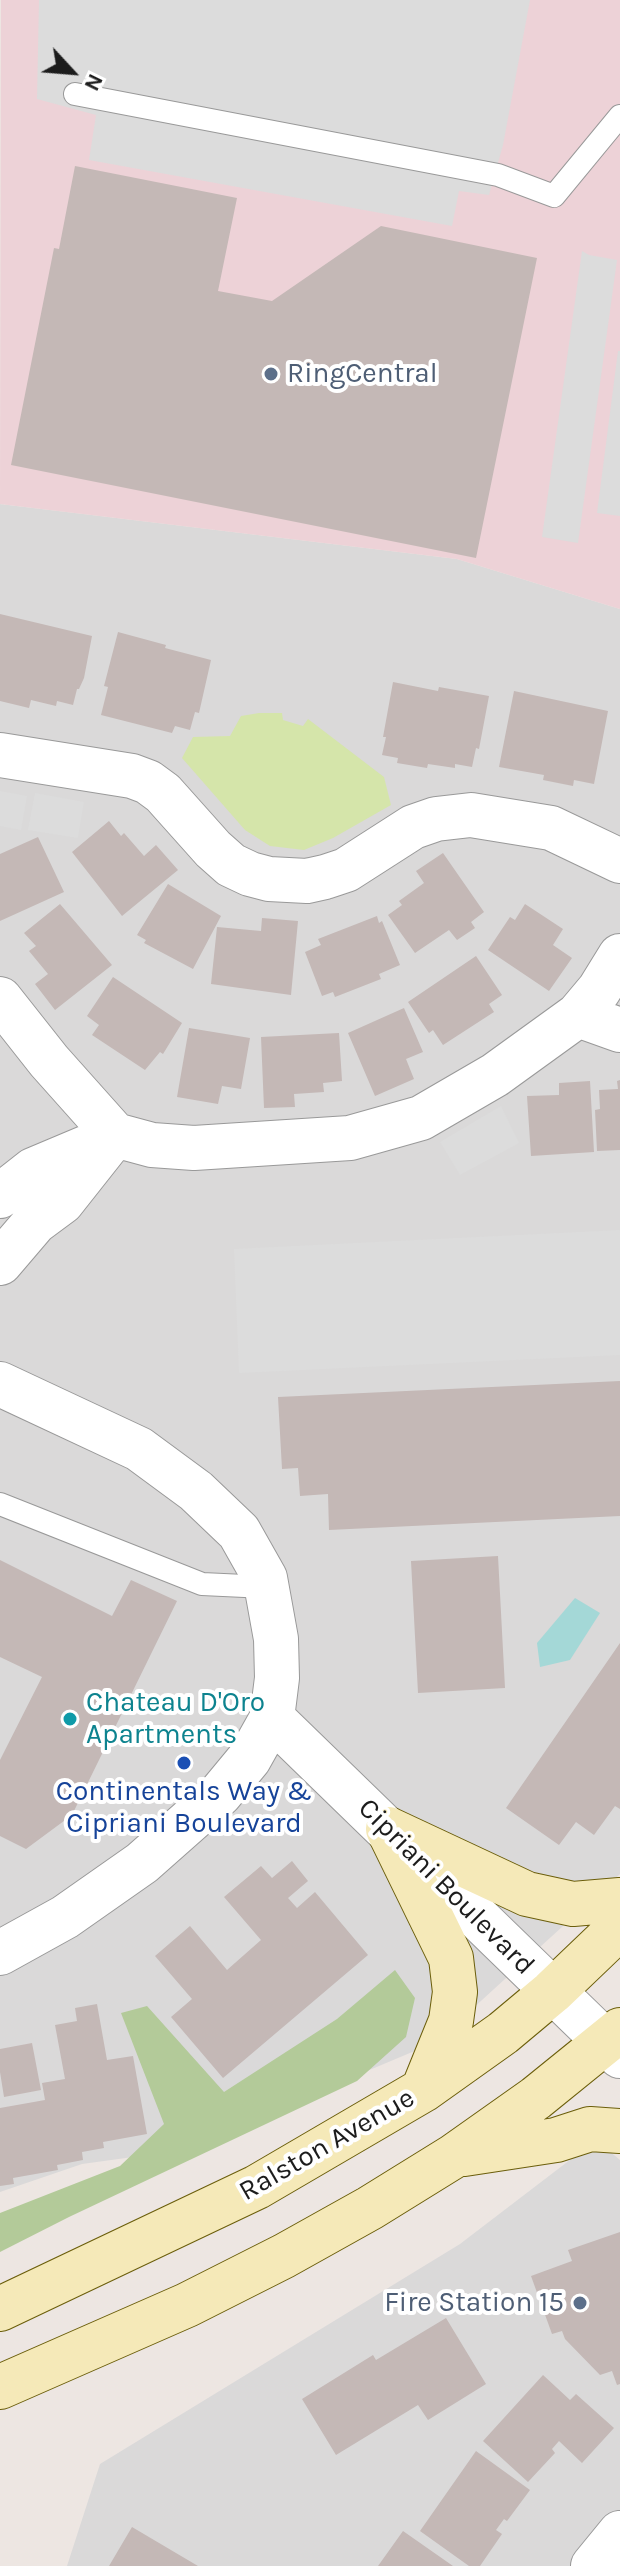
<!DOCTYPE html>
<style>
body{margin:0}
#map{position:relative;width:620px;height:2566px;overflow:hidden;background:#ede6e2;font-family:Karla,sans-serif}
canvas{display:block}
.north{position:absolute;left:32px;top:32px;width:80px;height:80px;-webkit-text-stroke:6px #fff;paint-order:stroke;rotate:116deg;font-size:22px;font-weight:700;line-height:32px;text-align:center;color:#1c1c1c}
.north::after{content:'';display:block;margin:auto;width:28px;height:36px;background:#1c1c1c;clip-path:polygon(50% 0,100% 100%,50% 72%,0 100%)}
</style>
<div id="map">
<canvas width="620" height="2566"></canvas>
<div class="north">N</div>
</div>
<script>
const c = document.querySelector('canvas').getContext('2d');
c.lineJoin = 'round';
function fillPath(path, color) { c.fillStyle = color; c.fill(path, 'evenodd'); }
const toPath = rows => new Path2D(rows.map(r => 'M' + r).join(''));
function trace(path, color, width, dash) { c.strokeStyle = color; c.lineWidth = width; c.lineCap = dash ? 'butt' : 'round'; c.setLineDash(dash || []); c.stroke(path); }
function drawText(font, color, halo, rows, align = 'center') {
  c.font = font + ' Karla,sans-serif'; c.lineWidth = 8; c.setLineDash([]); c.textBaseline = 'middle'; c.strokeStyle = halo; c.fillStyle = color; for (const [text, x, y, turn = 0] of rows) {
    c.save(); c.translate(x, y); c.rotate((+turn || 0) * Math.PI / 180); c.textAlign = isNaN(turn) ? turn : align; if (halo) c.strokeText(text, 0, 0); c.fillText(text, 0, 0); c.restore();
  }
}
const residential = toPath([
 [0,504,457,559,620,609,620,1874,436,2042,177,2151,82,2164,0,2192],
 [596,2140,620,2160,620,2566,67,2566,100,2464,460,2244]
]);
const commercial = toPath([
 [1,0,620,0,620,609,457,559,0,504]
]);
const grass = toPath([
 [259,713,282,713,283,720,303,726,308,719,384,777,391,805,333,838,304,850,270,846,245,830,182,758,193,737,230,736,241,716]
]);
const forest = toPath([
 [395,1970,415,1998,406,2037,357,2081,69,2217,0,2252,0,2213,120,2166,164,2124,121,2013,147,2006,224,2092,337,2019]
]);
const parking = toPath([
 [39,0,530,0,503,145,489,195,459,191,452,226,89,160,96,115,37,99],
 [582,251,589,255,617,260,578,543,542,537],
 [618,351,620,351,620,516,597,513],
 [0,791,27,796,21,830,0,826],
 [35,793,84,802,78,838,28,830],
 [501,1106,519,1143,460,1175,440,1142],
 [620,1230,620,1355,239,1373,234,1249]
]);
const water = toPath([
 [575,1598,600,1613,570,1660,540,1667,537,1643]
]);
const building = toPath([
 [75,166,237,198,218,291,272,301,381,226,537,258,476,558,11,465,54,248,59,249],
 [0,614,92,636,84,678,79,689,77,689,73,705,57,701,56,706,31,700,29,708,0,701],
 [118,632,166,645,165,648,211,660,199,713,195,712,190,730,175,726,172,733,101,715,108,687,104,686],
 [393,682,438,691,439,687,489,696,479,749,476,748,472,767,455,764,455,768,428,764,427,768,397,763,398,758,382,755,386,737,383,737],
 [514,691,608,711,594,784,574,780,573,786,543,780,544,775,499,767],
 [109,821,121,836,124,833,144,856,156,845,178,870,122,916,72,852],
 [38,837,64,892,0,921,0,854],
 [443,853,484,912,471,922,475,928,457,940,449,930,415,953,388,915,402,905,399,901,424,883,416,871],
 [168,884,221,916,193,969,144,943,146,940,137,935],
 [60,904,112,965,55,1010,35,984,48,974,29,951,36,946,24,933],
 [525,904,563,929,553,945,572,958,549,991,488,950,510,917,515,920],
 [377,916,379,923,382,921,400,965,379,974,381,979,335,997,333,992,322,996,305,952,321,945,318,939],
 [262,918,298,921,291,995,211,984,217,927,261,931],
 [476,956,502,995,489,1004,494,1012,443,1045,433,1030,429,1033,408,1002],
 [113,977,182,1023,163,1054,160,1052,145,1070,92,1035,99,1025,87,1016],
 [404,1008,423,1052,406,1059,414,1079,375,1096,348,1033],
 [189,1028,250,1038,241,1089,222,1086,218,1104,177,1097],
 [339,1033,342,1081,323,1083,324,1092,294,1094,295,1107,264,1108,261,1037],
 [620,1080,620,1150,597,1151,595,1110,600,1109,599,1090,618,1089,617,1081],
 [590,1081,594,1152,531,1156,527,1096,559,1095,559,1083],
 [620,1381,620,1516,329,1530,328,1494,300,1496,298,1468,282,1469,278,1397],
 [498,1556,505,1688,418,1693,411,1561],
 [0,1560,112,1616,131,1580,177,1601,72,1815,26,1849,0,1836,0,1760,42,1677,0,1657],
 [620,1643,620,1809,615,1806,594,1835,576,1822,559,1845,506,1808],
 [292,1861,308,1881,288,1898,297,1908,315,1892,368,1955,223,2078,171,2017,192,1999,155,1956,190,1926,227,1970,261,1940,224,1897,261,1866,272,1878],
 [97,2004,107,2060,133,2056,147,2134,103,2142,104,2148,82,2152,83,2160,57,2165,58,2170,13,2178,14,2184,0,2186,0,2108,45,2100,42,2083,65,2079,55,2025,77,2021,75,2008],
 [32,2043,41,2090,4,2097,0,2072,0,2049],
 [620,2232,620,2384,617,2385,612,2371,600,2375,565,2339,562,2331,552,2334,531,2276,572,2261,568,2250],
 [446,2318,486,2384,428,2420,418,2405,336,2455,302,2399,373,2355,376,2360],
 [543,2375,570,2400,576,2394,614,2428,582,2463,559,2441,552,2449,555,2453,528,2482,483,2441],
 [476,2451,530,2490,507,2521,504,2519,496,2530,502,2534,480,2566,469,2566,420,2531],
 [132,2527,198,2566,109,2566],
 [403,2531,453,2566,378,2566]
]);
const lane = toPath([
 [75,94,498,175,554,196,620,116],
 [0,1504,202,1584,266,1587]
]);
const street = toPath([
 [0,755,132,776,148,782,163,793,213,849,231,865,250,874,269,879,307,881,325,877,346,870,413,827,436,819,471,815,551,828,620,861],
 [0,999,49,1061,115,1135,152,1145,194,1148,350,1138,421,1118,495,1075,578,1015,620,1030],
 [578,1015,599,990,620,956],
 [0,1196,33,1170,109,1138],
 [0,1263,35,1222,62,1202,115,1135],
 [0,1384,139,1449,196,1491,239,1532,265,1578,276,1639,277,1678,272,1718,249,1759,220,1794,142,1863,65,1917,0,1953],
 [272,1718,620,2056],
 [593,2566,620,2533]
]);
const secondary = toPath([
 [388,1829,451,1958,455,1992,451,2021,423,2090],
 [388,1829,527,1894,573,1904,620,1900],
 [464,2154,556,2140,590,2129,620,2131],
 [0,2309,257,2187,423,2090,503,2033,552,1992,620,1927],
 [0,2387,187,2305,284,2256,370,2208,454,2156,536,2098,620,2030]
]);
const markers = [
 [271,374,8,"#5c6f8a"],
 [70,1719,8,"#0f9aa8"],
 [184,1763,8,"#1a4fb4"],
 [580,2303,8,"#5c6f8a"]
];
const serviceNames = [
 ["RingCentral",287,374],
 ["Fire Station 15",564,2303,"right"]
];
const cultureNames = [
 ["Chateau D'Oro",86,1703],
 ["Apartments",86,1735]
];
const transitNames = [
 ["Continentals Way &",184,1792],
 ["Cipriani Boulevard",184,1824]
];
const streetNames = [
 ["Cipriani Boulevard",446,1887,45],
 ["Ralston Avenue",327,2145,-30]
];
fillPath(residential, '#dad9d9');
fillPath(commercial, '#edd2d7');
fillPath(grass, '#d5e5aa');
fillPath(forest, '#b3ca99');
fillPath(parking, '#dcdcdc');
fillPath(water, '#a4d8d7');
fillPath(building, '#c4b8b6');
trace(lane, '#999', 24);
trace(street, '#999', 46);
trace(secondary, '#6b5e0b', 46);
trace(lane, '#fff', 22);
trace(street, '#fff', 44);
trace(secondary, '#f5e9b8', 44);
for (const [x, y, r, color] of markers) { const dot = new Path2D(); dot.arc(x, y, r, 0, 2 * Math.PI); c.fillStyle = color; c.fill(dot); trace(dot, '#fff', 3); }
drawText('28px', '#4e5e75', '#fff', serviceNames, 'left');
drawText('28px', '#0d838f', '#fff', cultureNames, 'left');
drawText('28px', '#164399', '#fff', transitNames);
drawText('28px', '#1c1c1c', '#fff', streetNames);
</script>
